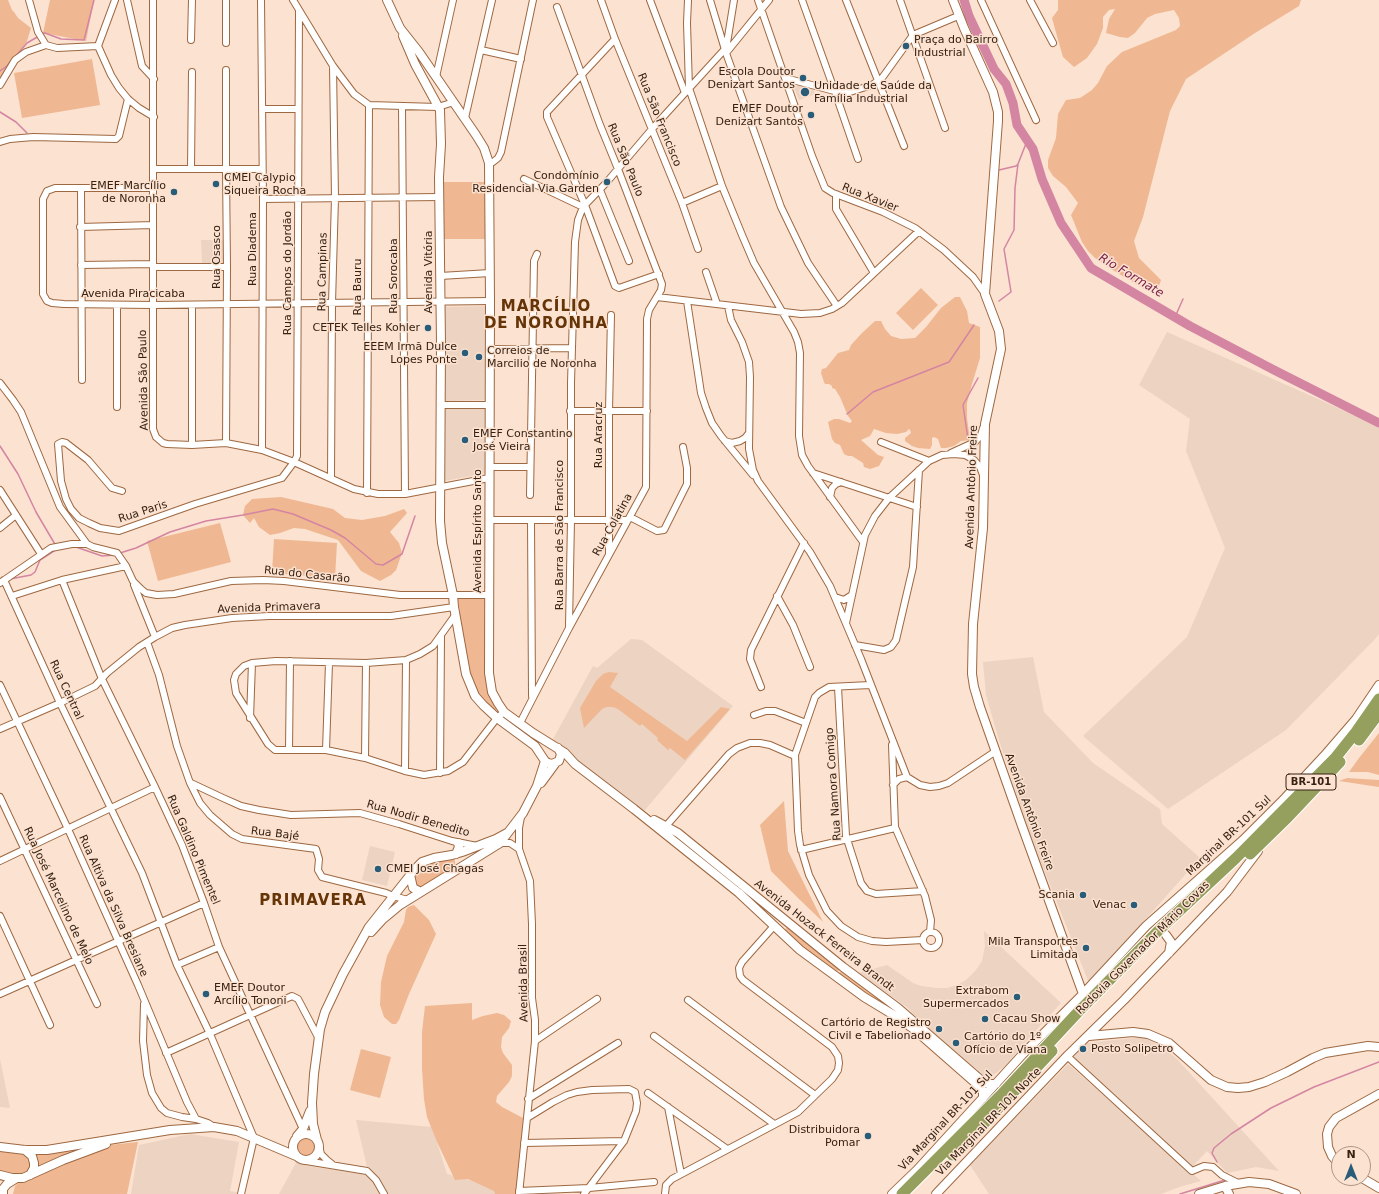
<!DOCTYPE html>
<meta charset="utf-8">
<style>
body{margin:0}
#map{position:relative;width:1379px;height:1194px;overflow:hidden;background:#fbe2d1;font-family:"DejaVu Sans",sans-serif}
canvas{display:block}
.north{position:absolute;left:1331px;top:1146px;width:40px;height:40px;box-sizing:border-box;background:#fbe2d1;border:1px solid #ad9584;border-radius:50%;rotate:0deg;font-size:11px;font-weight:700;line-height:16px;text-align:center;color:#372110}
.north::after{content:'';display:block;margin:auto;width:14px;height:18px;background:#295c79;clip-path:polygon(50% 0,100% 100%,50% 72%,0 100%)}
</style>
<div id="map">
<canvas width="1379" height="1194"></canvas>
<div class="north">N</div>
</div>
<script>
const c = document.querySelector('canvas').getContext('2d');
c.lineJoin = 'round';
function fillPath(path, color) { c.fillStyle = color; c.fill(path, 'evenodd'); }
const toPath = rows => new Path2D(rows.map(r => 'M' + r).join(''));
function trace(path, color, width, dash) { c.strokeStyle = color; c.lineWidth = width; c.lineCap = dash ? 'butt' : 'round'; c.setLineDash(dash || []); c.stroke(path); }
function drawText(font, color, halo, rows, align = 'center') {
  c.font = font + ' "DejaVu Sans",sans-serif'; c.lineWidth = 3; c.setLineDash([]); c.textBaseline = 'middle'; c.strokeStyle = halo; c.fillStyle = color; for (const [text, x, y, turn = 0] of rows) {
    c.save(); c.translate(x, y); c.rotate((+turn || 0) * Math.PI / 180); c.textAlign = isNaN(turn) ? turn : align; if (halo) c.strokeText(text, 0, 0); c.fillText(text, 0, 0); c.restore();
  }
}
const built = toPath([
 [798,85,814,90,815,94,799,100,794,88],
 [201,240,225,240,226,261,223,264,202,263],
 [486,306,486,400,445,401,444,307],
 [1167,332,1379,426,1379,634,1375,639,1286,730,1168,809,1083,736,1187,637,1225,548,1186,451,1190,419,1139,385],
 [444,408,486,408,486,473,444,481],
 [631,639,642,640,733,706,644,811,552,741,593,666,597,668],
 [1033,657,1044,712,1093,763,1160,809,1162,824,1200,858,1089,983,1029,832,998,737,986,695,983,662],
 [370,846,395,852,387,886,362,880],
 [984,931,1061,1003,1020,1048,1006,1065,990,1078,986,1077,938,1037,912,1013,908,1008,859,973,887,965,913,983,921,986,936,988,947,988,957,985,966,980,976,970,982,961,985,946],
 [1143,1037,1162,1047,1176,1058,1279,1171,1256,1167,1227,1173,1207,1151,1193,1166,1189,1165,1072,1059,1087,1043],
 [0,1059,10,1108,0,1107],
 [1068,1064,1201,1181,1179,1187,1161,1194,989,1194,970,1165],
 [356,1120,432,1127,447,1174,507,1190,507,1194,279,1194,297,1161,309,1166,369,1175],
 [190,1134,239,1142,230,1191,245,1194,131,1194,139,1145]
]);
const green = toPath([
 [0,0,8,0,12,10,14,12,18,18,31,28,27,41,21,51,13,60,0,81],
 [50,0,94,0,86,41,43,33],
 [1058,0,1301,0,1299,6,1255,33,1186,79,1170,111,1143,217,1134,241,1139,258,1161,280,1158,289,1154,291,1146,290,1111,269,1095,258,1088,251,1082,242,1071,215,1078,203,1066,187,1053,176,1048,168,1048,160,1056,138,1058,114,1066,100,1080,98,1092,90,1098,83,1107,66,1122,52,1176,30,1180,26,1179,18,1174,10,1155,14,1147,18,1135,33,1128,38,1120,37,1106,33,1109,19,1115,9,1109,10,1103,17,1103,28,1097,44,1087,58,1074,67,1063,57,1055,29,1052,18,1058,10],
 [92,59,100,105,22,118,14,73],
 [444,182,485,182,485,239,444,239],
 [921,288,938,305,913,330,896,313],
 [955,297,960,297,967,311,969,323,980,327,980,358,972,384,967,403,967,418,970,440,961,441,954,446,946,448,941,448,938,439,934,437,932,438,932,445,930,449,918,448,912,446,905,441,905,438,911,433,910,430,909,429,906,432,897,434,886,433,874,429,870,436,861,440,878,455,884,457,879,466,870,469,864,467,863,463,852,456,848,456,844,454,840,445,835,443,832,439,828,422,834,419,839,419,850,423,852,421,848,416,840,397,835,389,832,388,832,386,829,384,825,384,824,382,821,373,822,369,826,368,838,353,849,350,851,345,862,333,875,321,881,321,885,329,891,336,901,339,915,338,926,327,941,308],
 [281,497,333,509,345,518,362,520,385,516,404,509,407,513,390,532,399,543,402,553,396,570,391,575,380,581,361,571,338,540,305,529,294,528,280,533,270,535,259,527,254,518,250,523,243,515,245,506,252,499],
 [220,523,231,562,158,581,147,541],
 [274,539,337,543,335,578,272,573],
 [488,597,485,666,497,707,495,715,485,705,472,685,466,659,458,599],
 [609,672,618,673,610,687,687,741,721,707,730,709,685,760,670,748,668,750,657,740,658,738,642,724,640,726,618,709,613,707,607,707,602,709,584,728,580,708,596,681,603,674],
 [1379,733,1379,775,1368,772,1349,772,1359,758],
 [1347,778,1379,780,1379,787,1339,781],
 [784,801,788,851,823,922,799,899,771,871,760,825],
 [453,858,455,861,455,866,421,887,416,886,412,873,425,863],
 [414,905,429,920,436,934,409,994,399,1020,396,1024,392,1024,384,1017,380,1005,381,982,387,956,404,922,406,910,408,907],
 [787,927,840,969,836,973,784,932],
 [841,971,895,1011,894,1012,874,1000,838,974],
 [472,1003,472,1020,483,1016,497,1013,504,1015,511,1021,509,1028,502,1037,501,1047,503,1053,512,1065,512,1076,509,1082,497,1096,496,1102,502,1107,523,1118,517,1194,495,1194,494,1191,468,1179,455,1180,437,1142,427,1117,424,1099,422,1069,422,1032,425,1006],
 [361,1049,391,1057,380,1098,350,1090],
 '297 1147a9 9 0 1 1 18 0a9 9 0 1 1-18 0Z',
 [138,1142,127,1194,13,1194,15,1186,20,1181,109,1145],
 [91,1145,36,1169,34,1153],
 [0,1149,23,1153,27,1155,32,1164,26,1175,11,1175,0,1171]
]);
const stream = toPath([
 [42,34,45,33,61,39,84,40,94,0],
 [15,57,27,43,39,36],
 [0,71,7,66,11,61],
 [0,112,16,122,27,133],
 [999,170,1016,166,1018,164],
 [999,301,1011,292,1004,249,1014,230,1015,188,1018,164,1027,141],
 [1175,317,1183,299],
 [847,414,873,392,949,362,974,325],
 [968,439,963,405,978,378],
 [0,446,18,474,36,512,56,546],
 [76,547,102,556,115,555],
 [120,553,136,548,170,532,206,521,243,515,273,509,293,514,331,530,345,538,376,564,383,565,402,554,415,516],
 [10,579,31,575,35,572,40,560,57,549],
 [1217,1162,1212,1153,1214,1148,1231,1134,1271,1108,1314,1087,1379,1062],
 [1180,1194,1225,1180]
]);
const river = toPath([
 [964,0,969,16,994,69,1006,84,1013,103,1017,125,1033,149,1042,179,1061,223,1091,268,1190,326,1274,370,1379,423]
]);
const street = toPath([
 [29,0,38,32,46,45,57,48,98,46],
 [127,0,142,66,154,79],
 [153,0,153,429,156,437,163,443,167,444,192,445,226,443,262,450,294,462,354,489,378,494,405,494,489,478],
 [226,0,226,43],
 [261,0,263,199,262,450],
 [293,0,333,66,354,94,369,105,438,107,454,102],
 [601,0,615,39,682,203,698,249],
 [650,0,685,93],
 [688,0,687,23,689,88,722,186,742,235,754,263,794,332,798,342,800,353,799,436,802,455,808,466,863,542],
 [710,0,726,53,781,207,808,263,837,306],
 [758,0,812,156,825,188,833,193,883,212,915,228,944,250,973,277,985,294],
 [802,0,835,92,858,159],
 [846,0,904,146],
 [900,0,945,128],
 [981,0,1036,120],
 [1030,0,1053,43],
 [615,39,547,112,547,117,585,205,615,286,619,288,659,274],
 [191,40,192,0],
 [98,46,111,75,119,88,128,99,139,108,154,117],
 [98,46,115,0],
 [481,50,521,59],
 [726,53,769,0],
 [436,77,453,0],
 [785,78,842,93,850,92,872,85,882,78,913,35,958,16],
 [0,85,15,60,26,52,46,45],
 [402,107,405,494],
 [262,109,298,109],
 [465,118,492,0],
 [0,142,10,139,33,137,116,139,119,136,128,99],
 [489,163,493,162,498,158,501,152,533,0],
 [154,169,262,169],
 [191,169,192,72],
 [524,179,583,207],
 [81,188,82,380],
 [153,188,55,188,47,191,43,199,43,294,47,301,52,303,64,304,153,305,490,301],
 [600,190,629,261],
 [836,194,836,209,874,273],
 [263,199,440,197],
 [682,203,722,186],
 [80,227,153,225],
 [81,265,153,264],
 [153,267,227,267],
 [706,272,717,304],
 [440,276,490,273],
 [657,297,801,314,820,313,832,309,842,303,919,231],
 [687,301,701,393,706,408,712,423,721,436,753,475],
 [192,305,192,445],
 [728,306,731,320,742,342,749,362,750,377,749,449,753,470,758,481,810,552,830,586,861,659,907,777,920,785,930,787,939,786,948,783,996,751],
 [490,349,572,348],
 [0,383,13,400,21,412,60,507,87,544],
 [441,405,490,405],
 [117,407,117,305],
 [570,411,647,411],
 [725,441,732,443,740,441,745,438,749,433],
 [881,442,929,461],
 [226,443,227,267,226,169,226,70],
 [951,453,975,442,981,435,983,428],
 [489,467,530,467],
 [813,473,917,507],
 [331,478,332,303,335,198,333,66],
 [0,490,41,554],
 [122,491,112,488,88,460,66,443,62,442,58,444,61,481,66,499,71,509,79,518,89,523,100,528,119,531,195,504,282,478,294,462,297,456,299,11],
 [367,493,369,105],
 [530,495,534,261,537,254],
 [830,497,832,488,836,484,841,482],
 [630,517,657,531,664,530,687,484,687,468,683,447],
 [489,520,628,520],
 [531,520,532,696],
 [0,528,16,515],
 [609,554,609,411,611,315],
 [4,580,60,703,142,873,177,965,210,1034,254,1138,241,1194],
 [62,580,102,679,155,787,182,845,204,903,219,947,303,1129],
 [0,583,51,548,72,544,87,544,93,547,117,553,126,566,133,581,141,589,146,593,157,595,174,594,231,581,263,580,284,581,400,595,489,595],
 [134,585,155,637],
 [12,596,62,580,126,566],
 [777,596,793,625,810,667],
 [835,597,844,600,852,595],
 [456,614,433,646,420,654,406,660,366,663,276,661,252,663,244,666,236,674,234,680,236,693,268,744,275,750,326,750,365,758,405,771,424,775,448,771,463,762,497,718,504,712],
 [846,623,865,535,875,516,889,498,929,461,942,455,954,454,965,455,974,460,980,467,983,475],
 [569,626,571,520,571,383,575,242,578,220,583,207,606,183,652,129,725,49,727,43,734,0],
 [147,642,159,675,177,746,190,783,200,803,210,815,232,834,242,839,316,849,319,859,318,870,322,877,386,893,393,896,408,900],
 [855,645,884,650,891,647,896,640,913,567,919,470],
 [0,685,68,829,138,985,187,1102,196,1119,208,1123,214,1127],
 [870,685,829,687,819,693,815,697,795,755,798,831,800,845,809,875,827,911,841,926,858,937,872,941,886,942,923,940],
 [761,687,750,659,751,650,804,543],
 [838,687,846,836,861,883,867,891,876,894,923,891],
 [754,715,766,711,775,711,806,723],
 [250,718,252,663],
 [520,723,569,628,646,487,647,319,649,310,661,290,662,284,618,169,600,125,557,7],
 [0,729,60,703,95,686,107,673,139,647,155,637,172,628,185,625,232,618,269,616,391,616,454,607],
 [892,745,895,827,925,896,931,920,930,932],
 [289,750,290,661],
 [326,750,329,663],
 [365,758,366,663],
 [405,771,406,660],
 [440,773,441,636],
 [191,783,223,798,241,806,259,810,291,815,360,813,399,824,452,841,477,846],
 [893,785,899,779,907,777],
 [0,797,97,1004],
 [666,826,729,754,737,748,750,743,760,743,770,745,795,756],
 [500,843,510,843,519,849],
 [801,850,895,828],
 [0,861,155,787],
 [0,916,50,1025],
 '923 940a8 8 0 1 1 16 0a8 8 0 1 1-16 0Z',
 [177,965,219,947],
 [0,994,204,903],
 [688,1000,815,1095],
 [144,1004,143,1041,147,1075,152,1093,161,1108,167,1113,182,1117,196,1119],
 [654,1036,774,1124],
 [535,1041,597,999],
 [166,1053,292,996,298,999,318,1037],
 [1067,1056,1192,1171,1204,1166,1213,1167,1222,1175,1238,1183],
 [648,1093,727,1149],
 [528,1099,618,1043],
 [668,1107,681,1174],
 [527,1118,553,1102,567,1095,577,1092,592,1090,629,1089,635,1092,637,1103,636,1111,624,1141,584,1194],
 [524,1143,624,1141],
 [319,1145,321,1154,327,1160,332,1164],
 [306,1161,367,1171,376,1180,384,1194],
 [519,1191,589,1188,654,1182],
 [519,1194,535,1041,535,1020,532,998,532,924,530,881,519,849,519,828,521,817],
 [665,1194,666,1185,672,1179,798,1112,832,1079,838,1070,839,1063,838,1056,832,1047,743,980,740,976,739,968,742,962,774,926]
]);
const secondary = toPath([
 [387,0,400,28,419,52,476,135,484,148,489,163,490,301,489,673,492,692,498,703,504,712,533,733,565,753,575,764,634,809,739,893,800,950,864,997,897,1017,915,1030,980,1087,983,1091,983,1098],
 [953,0,964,28,993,92,998,112,998,121,985,294,999,331,1001,349,985,424,983,528,973,624,972,674,974,687,980,707,1022,826,1083,994],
 [403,36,415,64,440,110,441,144,439,177,441,344,440,521,442,543,453,595,454,607,466,674,475,696,483,705,497,718,535,746,545,761,548,763,552,764,559,761,561,754,558,748],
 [541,783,555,764],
 [654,820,678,833,843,967,898,1008,982,1081,988,1084,996,1084],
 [456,854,459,847,458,843],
 [410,875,413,888,421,892],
 [371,932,382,920,400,905,500,843,523,813,537,786,545,761],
 [1166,935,1171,942,1169,953],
 [1089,1036,1133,1032,1148,1034,1169,1043,1211,1080,1227,1087,1238,1088,1249,1087,1265,1082,1287,1072,1313,1058,1325,1053,1368,1046,1379,1047],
 '293 1147a13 13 0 1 1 26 0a13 13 0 1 1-26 0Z',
 [297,1136,303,1129,310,1111],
 [317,1140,313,1124,312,1103,314,1074,320,1029,325,1012,343,974,369,927,415,869,422,862,434,858,452,855,462,852,496,839,507,833],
 [0,1147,25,1150,47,1150,170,1130,214,1127,237,1131,296,1156],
 [25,1150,32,1156,34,1163,34,1168,30,1175],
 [1339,1164,1332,1156,1328,1147,1327,1134,1329,1127,1336,1118,1379,1094],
 [0,1175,12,1178,23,1178,63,1160,106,1144],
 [1362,1178,1379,1188],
 [1225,1186,1229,1194],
 [3,1194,3,1189,7,1184,15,1179],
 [892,1194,917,1170,1022,1055,1083,994,1146,926,1243,840,1285,798,1324,756,1356,719,1379,685],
 [936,1194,1068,1055,1124,1000,1227,892,1258,851],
 [1199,1194,1225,1186,1249,1182,1269,1184,1296,1194]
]);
const highway = toPath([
 [1359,740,1379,713],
 [1250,854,1288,817,1340,762],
 [952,1155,977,1131,1052,1051],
 [902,1194,1000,1096,1079,1011,1160,929,1236,858,1336,757,1356,732,1379,699]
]);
const markers = [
 [906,46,4,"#295c79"],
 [803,78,4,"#295c79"],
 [805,92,5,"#295c79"],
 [811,115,4,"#295c79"],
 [607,182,4,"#295c79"],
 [216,184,4,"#295c79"],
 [174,192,4,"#295c79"],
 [428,328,4,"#295c79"],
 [465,353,4,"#295c79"],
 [479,357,4,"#295c79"],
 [465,440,4,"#295c79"],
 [378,869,4,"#295c79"],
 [1083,895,4,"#295c79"],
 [1134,905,4,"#295c79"],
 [1086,948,4,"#295c79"],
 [206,994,4,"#295c79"],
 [1017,997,4,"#295c79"],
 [985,1019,4,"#295c79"],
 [939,1029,4,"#295c79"],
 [956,1043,4,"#295c79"],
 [1083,1049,4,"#295c79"],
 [868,1136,4,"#295c79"]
];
const shields = [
 [1311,782,50]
];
const shieldNames = [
 ["BR-101",1311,782]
];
const poiNames = [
 ["Praça do Bairro",914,40,"left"],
 ["Industrial",914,53,"left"],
 ["Escola Doutor",795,72],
 ["Denizart Santos",795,85],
 ["Unidade de Saúde da",814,86,"left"],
 ["Família Industrial",814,99,"left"],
 ["EMEF Doutor",803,109],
 ["Denizart Santos",803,122],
 ["Condomínio",599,176],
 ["Residencial Via Garden",599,189],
 ["CMEI Calypio",224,178,"left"],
 ["Siqueira Rocha",224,191,"left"],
 ["EMEF Marcílio",166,186],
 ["de Noronha",166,199],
 ["CETEK Telles Kohler",420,328],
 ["EEEM Irmã Dulce",457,347],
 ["Lopes Ponte",457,360],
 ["Correios de",487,351,"left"],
 ["Marcilio de Noronha",487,364,"left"],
 ["EMEF Constantino",473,434,"left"],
 ["José Vieira",473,447,"left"],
 ["CMEI José Chagas",386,869,"left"],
 ["Scania",1075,895],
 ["Venac",1126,905],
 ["Mila Transportes",1078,942],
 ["Limitada",1078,955],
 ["EMEF Doutor",214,988,"left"],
 ["Arcílio Tononi",214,1001,"left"],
 ["Extrabom",1009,991],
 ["Supermercados",1009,1004],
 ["Cacau Show",993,1019,"left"],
 ["Cartório de Registro",931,1023],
 ["Civil e Tabelionado",931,1036],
 ["Cartório do 1º",964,1037,"left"],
 ["Ofício de Viana",964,1050,"left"],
 ["Posto Solipetro",1091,1049,"left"],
 ["Distribuidora",860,1130],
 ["Pomar",860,1143]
];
const streetNames = [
 ["Rua São Francisco",659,120,68],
 ["Rua São Paulo",625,160,68],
 ["Rua Xavier",870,198,22],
 ["Rua Diadema",253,249,-90],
 ["Rua Osasco",217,257,-90],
 ["Rua Campinas",323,272,-89],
 ["Avenida Vitória",429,272,-90],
 ["Rua Campos do Jordão",288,273,-90],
 ["Rua Sorocaba",394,276,-90],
 ["Rua Bauru",358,287,-90],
 ["Avenida Piracicaba",133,294],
 ["Avenida São Paulo",144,380,-91],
 ["Rua Aracruz",599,435,-90],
 ["Avenida Antônio Freire",972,487,-88],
 ["Rua Paris",143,512,-18],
 ["Rua Colatina",613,525,-61],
 ["Avenida Espírito Santo",478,531,-90],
 ["Rua Barra de São Francisco",560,535,-90],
 ["Rua do Casarão",307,575,6],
 ["Avenida Primavera",269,608,-2],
 ["Rua Central",66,690,65],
 ["Rua Namora Comigo",834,784,-94],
 ["Avenida Antônio Freire",1029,812,70],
 ["Rua Nodir Benedito",418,819,16],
 ["Rua Bajé",275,834,7],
 ["Marginal BR-101 Sul",1229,836,-43],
 ["Rua Galdino Pimentel",193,850,67],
 ["Rua José Marcelino de Melo",58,896,65],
 ["Rua Altiva da Silva Bresiane",113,906,66],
 ["Avenida Hozack Ferreira Brandt",824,936,38],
 ["Rodovia Governador Mário Covas",1143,948,-45],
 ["Avenida Brasil",524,983,-91],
 ["Via Marginal BR-101 Sul",946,1121,-47],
 ["Via Marginal BR-101 Norte",989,1122,-46]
];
const waterNames = [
 ["Rio Formate",1131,276,31]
];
const districtNames = [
 ["MARCÍLIO",546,307],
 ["DE NORONHA",546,324],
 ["PRIMAVERA",313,901]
];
fillPath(built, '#edd3c1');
fillPath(green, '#efb892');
trace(stream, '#d485a2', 1.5);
trace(river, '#d485a2', 9);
trace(street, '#9e6841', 8);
trace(secondary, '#9e6841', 10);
trace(highway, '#fff', 13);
trace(street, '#fff', 6);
trace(secondary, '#fff', 8);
trace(highway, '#95a05e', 11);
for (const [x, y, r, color] of markers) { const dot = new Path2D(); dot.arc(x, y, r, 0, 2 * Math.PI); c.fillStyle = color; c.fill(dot); trace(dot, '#fbe2d1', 1.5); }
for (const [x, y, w] of shields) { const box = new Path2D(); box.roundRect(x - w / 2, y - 8, w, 16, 3); c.fillStyle = '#fbe2d1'; c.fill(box); trace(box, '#372110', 1); }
drawText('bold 10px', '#372110', null, shieldNames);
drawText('11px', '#372110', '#fbe2d1', poiNames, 'right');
drawText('11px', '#372110', '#fbe2d1', streetNames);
drawText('italic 12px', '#791d48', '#fbe2d1', waterNames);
c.letterSpacing = '1px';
drawText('bold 15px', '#653407', '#fbe2d1', districtNames);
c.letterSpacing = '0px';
</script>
